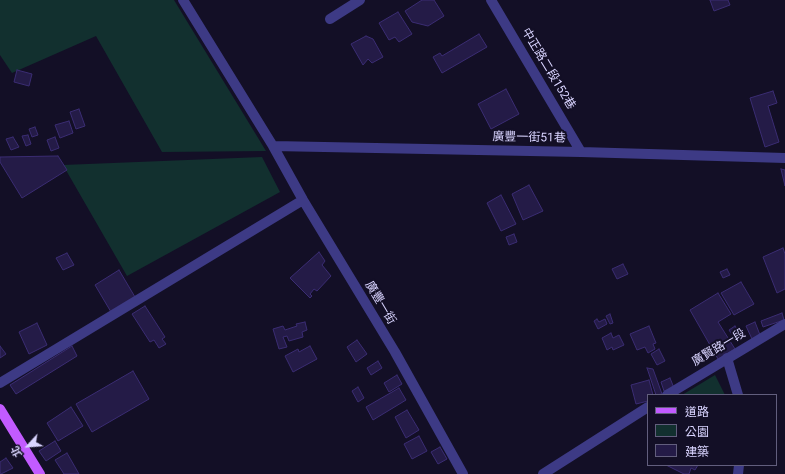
<!DOCTYPE html>
<meta charset="utf-8">
<style>
body{margin:0}
#map{position:relative;width:785px;height:474px;overflow:hidden;background:#130f26;font-family:Roboto,"Noto Sans TC",sans-serif}
canvas{display:block}
.legend{position:absolute;left:647px;top:394px;width:130px;height:72px;box-sizing:border-box;background:#130f26;border:1px solid #625e7d;margin:0;padding:5px 7px;list-style:none;font-size:12px;color:#d9d4ff}
.legend li{display:flex;align-items:center;gap:8px;height:20px}
.legend b{width:20px;border:1px solid #625e7d}
.north{position:absolute;left:8px;top:426px;width:40px;height:40px;-webkit-text-stroke:3px #130f26;paint-order:stroke;rotate:244deg;font-size:11px;font-weight:700;line-height:16px;text-align:center;color:#d9d4ff}
.north::after{content:'';display:block;margin:auto;width:14px;height:18px;background:#d9d4ff;clip-path:polygon(50% 0,100% 100%,50% 72%,0 100%)}
</style>
<div id="map">
<canvas width="785" height="474"></canvas>
<ul class="legend">
<li><b style="height:5px;background:#c25bff"></b>道路</li>
<li><b style="height:11px;background:#12302f"></b>公園</li>
<li><b style="height:11px;background:#241b47"></b>建築</li>
</ul>
<div class="north">北</div>
</div>
<script>
const c = document.querySelector('canvas').getContext('2d');
c.lineJoin = 'round';
function fillPath(path, color) { c.fillStyle = color; c.fill(path, 'evenodd'); }
const toPath = rows => new Path2D(rows.map(r => 'M' + r).join(''));
function trace(path, color, width, dash) { c.strokeStyle = color; c.lineWidth = width; c.lineCap = dash ? 'butt' : 'round'; c.setLineDash(dash || []); c.stroke(path); }
function drawText(font, color, halo, rows, align = 'center') {
  c.font = font + ' Roboto,"Noto Sans TC",sans-serif'; c.lineWidth = 4; c.setLineDash([]); c.textBaseline = 'middle'; c.strokeStyle = halo; c.fillStyle = color; for (const [text, x, y, turn = 0] of rows) {
    c.save(); c.translate(x, y); c.rotate((+turn || 0) * Math.PI / 180); c.textAlign = isNaN(turn) ? turn : align; if (halo) c.strokeText(text, 0, 0); c.fillText(text, 0, 0); c.restore();
  }
}
const green = toPath([
 [0,0,174,0,266,151,162,152,96,36,12,73,0,55],
 [262,157,280,192,127,276,63,165],
 [715,375,725,395,682,395]
]);
const building = toPath([
 [422,0,434,0,444,16,428,26,412,22,405,11,422,0],
 [710,0,728,0,730,5,714,11,710,0],
 [398,12,412,34,399,42,395,37,389,40,379,23,398,12],
 [479,34,487,47,442,73,433,57,440,53,442,56,479,34],
 [366,36,373,39,383,57,372,63,368,59,363,65,351,44,366,36],
 [17,70,32,74,29,86,14,82,17,70],
 [506,89,519,114,491,129,478,104,506,89],
 [773,91,777,103,768,106,779,142,765,147,750,98,773,91],
 [79,109,85,126,76,129,70,112,79,109],
 [69,121,73,133,60,138,55,125,69,121],
 [35,127,38,135,32,137,29,129,35,127],
 [28,135,31,144,26,146,22,136,28,135],
 [13,137,19,147,11,150,6,139,13,137],
 [55,137,59,148,51,151,47,140,55,137],
 [58,156,67,170,22,198,0,162,0,157,58,156],
 [781,169,785,170,785,186,781,169],
 [529,185,543,211,523,220,512,194,529,185],
 [501,195,516,224,501,231,487,203,501,195],
 [514,234,517,242,509,245,506,237,514,234],
 [783,248,785,254,785,289,777,293,763,257,783,248],
 [319,252,325,261,322,265,331,276,317,291,314,289,310,294,312,296,310,298,290,278,319,252],
 [67,253,74,265,63,270,56,258,67,253],
 [623,264,628,274,617,279,612,269,623,264],
 [727,269,730,275,723,278,720,272,727,269],
 [119,270,135,297,111,312,95,285,119,270],
 [741,282,754,304,734,315,721,293,741,282],
 [718,293,731,314,718,322,735,349,718,359,690,310,718,293],
 [145,306,165,337,162,339,166,344,159,348,154,340,150,342,132,314,145,306],
 [782,313,784,320,763,327,761,321,782,313],
 [610,314,613,323,610,324,606,316,610,314],
 [597,319,599,322,605,319,607,324,598,329,594,321,597,319],
 [305,322,307,330,302,332,303,337,289,341,287,336,283,337,287,347,279,349,273,329,283,326,285,330,297,326,296,324,305,322],
 [755,322,760,335,752,339,746,326,755,322],
 [37,323,47,345,29,354,19,332,37,323],
 [649,326,656,343,653,344,655,349,648,353,645,347,637,350,630,334,649,326],
 [735,326,742,337,736,341,729,330,735,326],
 [611,333,613,338,619,335,624,345,613,350,612,347,607,350,602,338,611,333],
 [357,340,367,354,356,362,347,347,357,340],
 [0,346,6,354,0,358,0,346],
 [72,346,77,356,16,394,10,385,72,346],
 [310,346,317,359,293,372,285,356,298,349,299,352,310,346],
 [659,349,665,361,657,365,651,354,659,349],
 [378,361,382,368,371,375,367,368,378,361],
 [647,368,653,369,662,394,656,395,647,368],
 [133,371,149,399,92,432,76,404,133,371],
 [397,375,402,384,389,392,384,383,397,375],
 [670,378,674,388,664,391,661,382,670,378],
 [649,380,653,395,648,395,648,401,636,404,631,385,649,380],
 [358,387,364,398,358,402,352,391,358,387],
 [399,388,406,400,373,420,366,407,399,388],
 [71,407,83,426,58,441,47,423,71,407],
 [407,410,419,430,406,438,395,417,407,410],
 [419,436,427,451,412,459,404,444,419,436],
 [55,441,61,451,46,461,39,451,55,441],
 [440,447,447,459,438,464,431,452,440,447],
 [67,453,79,474,64,474,55,460,67,453],
 [6,458,13,468,1,474,0,472,0,462,6,458],
 [666,465,698,465,695,470,691,468,689,474,684,474,666,465]
]);
const minor = toPath([
 [183,0,273,146,303,200,395,352,463,474],
 [491,0,581,152],
 [330,19,360,0],
 [273,146,581,152,785,158],
 [727,358,738,395],
 [0,383,303,200],
 [667,395,785,324],
 [543,474,648,407],
 [738,474,739,465]
]);
const major = toPath([
 [0,409,40,474]
]);
const streetNames = [
 ["中正路二段152巷",548,69,59],
 ["廣豐一街51巷",529,138,1],
 ["廣豐一街",380,303,59],
 ["廣賢路一段",719,348,-31]
];
fillPath(green, '#12302f');
fillPath(building, '#241b47');
trace(building, '#3b2d73', 1);
trace(minor, '#3d3a85', 10);
trace(major, '#c25bff', 10);
drawText('12px', '#d9d4ff', '#130f26', streetNames);
</script>
